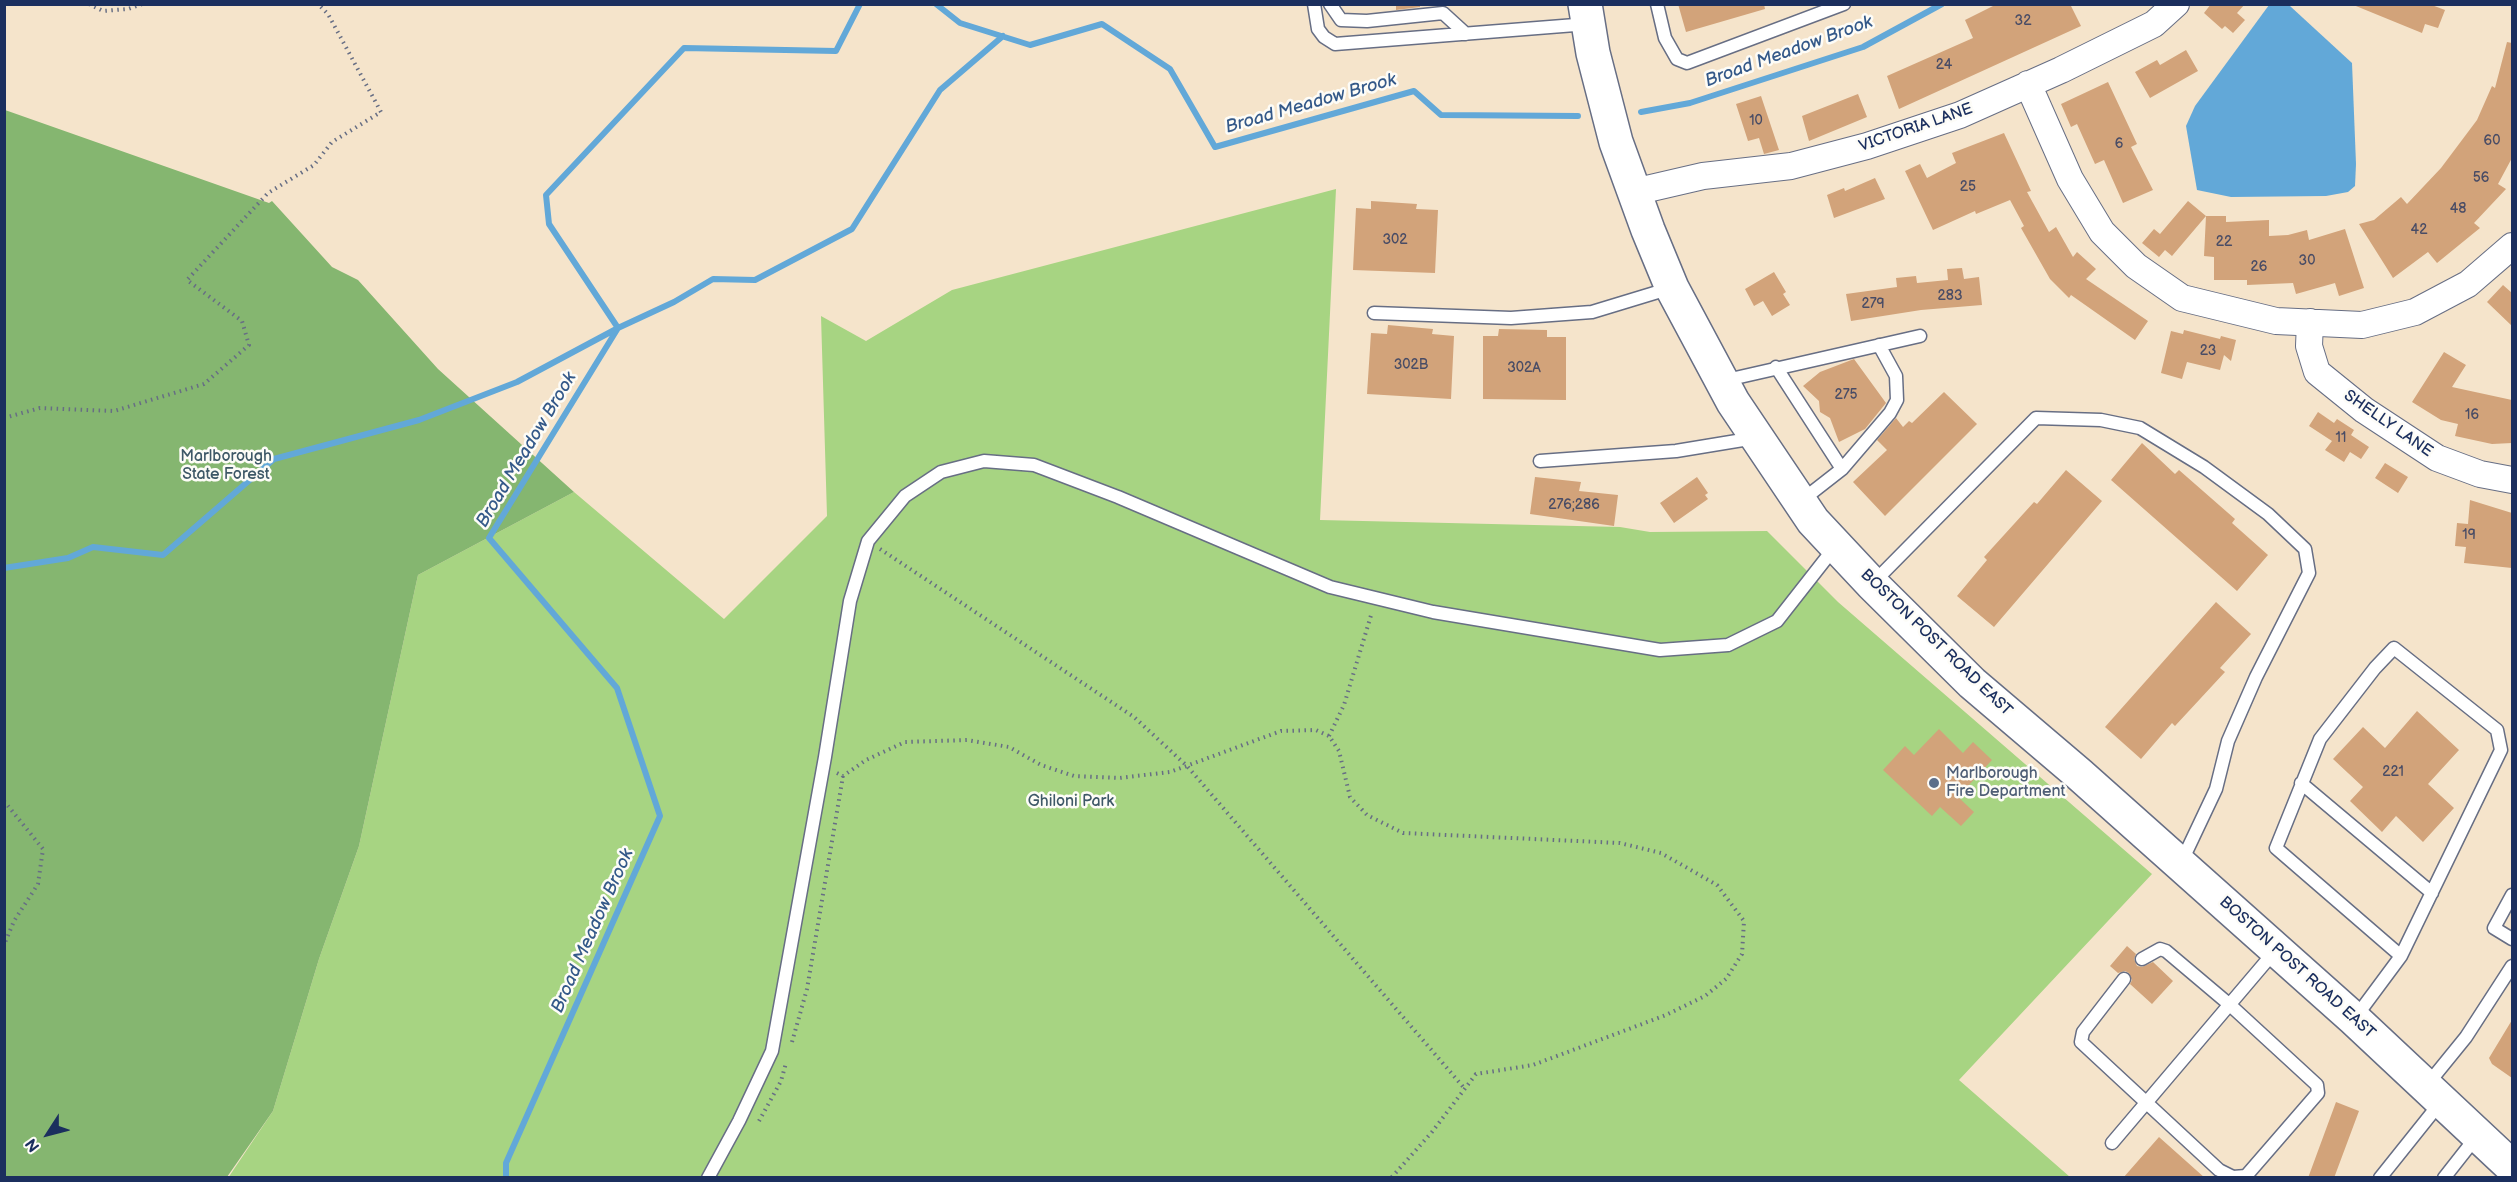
<!DOCTYPE html>
<style>
body{margin:0}
#map{position:relative;width:2517px;height:1182px;overflow:hidden;background:#f5e4cb;font-family:"Balsamiq Sans",sans-serif}
canvas{display:block}
.frame{position:absolute;inset:0;border:6px solid #1b2f5e;pointer-events:none}
.north{position:absolute;left:18px;top:1104px;width:60px;height:60px;-webkit-text-stroke:4px #fdfcf7;paint-order:stroke;rotate:234deg;font-size:16px;font-weight:700;line-height:24px;text-align:center;color:#1b2f5e}
.north::after{content:'';display:block;margin:auto;width:21px;height:27px;background:#1b2f5e;clip-path:polygon(50% 0,100% 100%,50% 72%,0 100%)}
</style>
<div id="map">
<canvas width="2517" height="1182"></canvas>
<div class="frame"></div>
<div class="north">N</div>
</div>
<script>
const c = document.querySelector('canvas').getContext('2d');
c.lineJoin = 'round';
function fillPath(path, color) { c.fillStyle = color; c.fill(path, 'evenodd'); }
const toPath = rows => new Path2D(rows.map(r => 'M' + r).join(''));
function trace(path, color, width, dash) { c.strokeStyle = color; c.lineWidth = width; c.lineCap = dash ? 'butt' : 'round'; c.setLineDash(dash || []); c.stroke(path); }
function drawText(font, color, halo, rows, align = 'center') {
  c.font = font + ' "Balsamiq Sans",sans-serif'; c.lineWidth = 5; c.setLineDash([]); c.textBaseline = 'middle'; c.strokeStyle = halo; c.fillStyle = color; for (const [text, x, y, turn = 0] of rows) {
    c.save(); c.translate(x, y); c.rotate((+turn || 0) * Math.PI / 180); c.textAlign = isNaN(turn) ? turn : align; if (halo) c.strokeText(text, 0, 0); c.fillText(text, 0, 0); c.restore();
  }
}
const green = toPath([
 [1336,189,1320,520,1620,527,1650,532,1767,531,1838,602,2152,874,1959,1080,2070,1177,228,1178,273,1111,319,959,359,846,418,575,574,492,724,619,827,516,821,316,866,341,952,290]
]);
const forest = toPath([
 [5,110,269,203,272,201,332,267,358,280,438,369,574,492,418,575,359,846,319,959,273,1111,227,1177,5,1177]
]);
const water = toPath([
 [2269,5,2290,6,2352,63,2356,164,2355,186,2348,192,2326,196,2231,197,2197,190,2186,126,2195,106]
]);
const stream = toPath([
 [936,4,960,23,1030,45,1102,24,1170,69,1215,147,1414,91,1441,115,1578,116],
 [1641,112,1690,103,1863,47,1942,4],
 [4,568,68,558,93,547,163,555,274,459,419,420,517,382,618,328,674,302,713,279,755,280,852,229,940,90,1003,36],
 [506,1178,506,1163,660,816,617,688,489,538,618,328,549,224,546,195,684,48,836,51,860,4]
]);
const building = toPath([
 [1396,4,1420,4,1420,7,1396,10],
 [1678,4,1764,4,1765,9,1686,32],
 [1997,4,2070,4,2081,26,1899,109,1887,76,1973,38,1965,20],
 [2211,4,2245,4,2237,13,2245,20,2233,33,2225,26,2222,29,2204,13],
 [2351,4,2429,4,2445,10,2438,28,2425,24,2422,33],
 [2507,42,2512,43,2512,158,2498,184,2506,189,2474,223,2480,228,2437,263,2428,252,2393,278,2359,224,2374,220,2401,197,2407,204,2441,168,2477,120,2492,86,2495,88],
 [2186,50,2198,71,2150,98,2135,72,2157,60,2160,65],
 [2108,82,2137,144,2131,147,2153,190,2123,203,2104,160,2095,164,2077,124,2071,127,2061,104],
 [1858,94,1867,117,1809,141,1802,116],
 [1761,96,1779,150,1764,154,1759,138,1748,141,1736,104],
 [2004,133,2031,191,2027,192,2049,232,2056,227,2073,257,2077,252,2096,269,2086,279,2148,321,2135,340,2071,295,2069,298,2050,279,2021,228,2024,226,2010,200,1976,214,1975,211,1933,230,1905,171,1920,164,1927,178,1956,163,1952,153],
 [1875,178,1885,199,1834,218,1827,195,1844,188,1845,191],
 [1371,201,1417,204,1416,209,1438,210,1435,273,1353,270,1356,208,1371,209],
 [2188,201,2206,216,2226,216,2226,222,2269,220,2269,236,2288,235,2307,230,2309,240,2345,229,2364,288,2339,296,2335,283,2296,294,2293,283,2247,285,2247,280,2214,280,2214,257,2204,256,2206,216,2172,256,2165,250,2159,257,2142,243,2154,229,2160,234],
 [1962,268,1964,279,1979,277,1982,305,1921,310,1851,321,1846,294,1897,287,1896,278,1916,276,1917,283,1948,280,1947,269],
 [1774,272,1786,292,1783,294,1790,305,1772,316,1763,301,1754,306,1745,289],
 [2503,285,2512,293,2512,326,2487,302],
 [1388,325,1433,329,1432,334,1454,336,1451,399,1367,394,1371,333,1387,334],
 [1499,329,1547,330,1547,337,1566,337,1566,400,1483,399,1483,336,1498,336],
 [2184,330,2220,339,2221,336,2236,340,2231,361,2224,355,2220,370,2187,362,2182,379,2161,373,2171,331,2183,334],
 [2444,352,2466,365,2452,387,2512,400,2512,443,2492,444,2455,436,2458,424,2441,420,2412,402],
 [1854,359,1886,403,1865,429,1839,442,1830,418,1820,412,1819,401,1803,386,1820,372],
 [1944,392,1977,424,1885,516,1853,482,1887,450,1877,440,1896,418,1903,427,1909,421,1912,423],
 [2318,412,2334,423,2337,419,2354,430,2351,435,2369,447,2361,459,2350,452,2344,462,2325,450,2332,441,2309,426],
 [2142,443,2175,474,2179,470,2235,519,2232,523,2268,555,2237,591,2111,480],
 [2385,463,2408,477,2398,493,2375,478],
 [2066,470,2102,501,1994,627,1957,596,1987,560,1984,557,2034,502,2037,504],
 [1535,477,1581,482,1579,491,1618,495,1614,526,1530,514],
 [1697,477,1708,493,1705,495,1708,499,1674,523,1660,503],
 [2470,500,2512,513,2512,568,2464,563,2466,547,2455,546,2457,523,2468,524],
 [2216,602,2251,634,2220,668,2225,672,2175,726,2172,723,2141,759,2105,727],
 [2417,711,2459,750,2428,784,2454,808,2423,842,2396,816,2382,832,2350,801,2363,787,2333,759,2363,727,2385,748],
 [1939,729,1963,753,1973,742,1992,760,1958,797,1974,812,1961,826,1940,807,1932,816,1883,770,1905,746,1914,755],
 [2127,946,2136,954,2134,959,2137,966,2142,967,2153,962,2173,981,2152,1004,2130,984,2132,980,2129,973,2125,971,2118,973,2110,966],
 [2512,1020,2512,1078,2492,1064,2489,1058],
 [2336,1102,2359,1111,2334,1178,2308,1178],
 [2159,1137,2205,1178,2123,1178]
]);
const path = toPath([
 [89,4,103,11,128,9,142,4],
 [4,418,40,408,114,411,204,384,249,345,242,321,187,280,268,193,314,165,332,142,381,112,328,14,318,4],
 [880,549,1134,717,1187,766,1465,1089],
 [1329,736,1344,705,1372,612],
 [837,773,843,776,866,760,905,742,967,740,1009,747,1041,765,1074,776,1119,778,1170,772,1281,731,1316,730,1329,736,1339,751,1350,797,1367,815,1403,833,1620,843,1661,853,1717,885,1744,921,1742,954,1726,979,1705,996,1666,1015,1533,1065,1476,1074,1432,1132,1391,1178],
 [4,801,43,849,38,884,14,921,4,945],
 [792,1042,807,989,843,776],
 [759,1121,781,1081,786,1063]
]);
const lane = toPath([
 [1314,4,1318,29,1324,37,1335,44,1588,24],
 [1330,4,1341,20,1367,21,1443,13,1466,34],
 [1657,4,1665,38,1677,59,1687,63,1844,4],
 [1374,313,1511,318,1592,312,1671,288],
 [1776,367,1842,469],
 [1722,381,1920,336],
 [1540,461,1676,451,1755,438],
 [1801,501,1842,469,1890,413,1897,400,1896,376,1879,345],
 [1872,584,2036,418,2101,420,2140,428,2204,467,2268,514,2305,549,2309,573,2256,677,2228,741,2216,789,2181,863],
 [2301,783,2432,893],
 [2512,895,2494,928,2512,939],
 [2124,979,2083,1032,2081,1042,2219,1170,2233,1177,2246,1176,2318,1093,2317,1085,2230,1005,2166,951,2160,949,2142,959],
 [2355,1018,2401,956,2501,750,2497,730,2394,648,2375,668,2320,739,2276,848,2401,956],
 [2427,1085,2466,1037,2512,966],
 [2112,1143,2275,951],
 [708,1178,739,1121,772,1051,825,757,850,601,868,541,905,496,941,472,984,461,1034,465,1118,497,1330,587,1433,612,1660,650,1728,645,1777,621,1835,547],
 [2380,1178,2440,1103],
 [2444,1178,2477,1136]
]);
const street = toPath([
 [2028,84,2070,179,2102,232,2136,266,2182,298,2276,321,2362,325,2415,312,2468,284,2512,246],
 [1634,192,1703,176,1791,166,1867,146,1960,115,2061,70,2154,24,2176,4],
 [2310,322,2309,346,2317,372,2364,410,2437,458,2480,474,2512,480]
]);
const primary = toPath([
 [1585,4,1593,53,1616,142,1648,230,1672,288,1733,402,1813,521,1872,584,1972,683,2079,774,2354,1019,2512,1167]
]);
const markers = [
 [1934,783,6,"#5c6f8a"]
];
const numberNames = [
 ["32",2023,21],
 ["24",1944,65],
 ["10",1756,121],
 ["60",2492,141],
 ["6",2119,144],
 ["56",2481,178],
 ["25",1968,187],
 ["48",2458,209],
 ["42",2419,230],
 ["302",1395,240],
 ["22",2224,242],
 ["30",2307,261],
 ["26",2259,267],
 ["283",1950,296],
 ["279",1873,304],
 ["23",2208,351],
 ["302B",1411,365],
 ["302A",1524,368],
 ["275",1846,395],
 ["16",2472,415],
 ["11",2341,438],
 ["276;286",1574,505],
 ["19",2469,535],
 ["221",2393,772]
];
const streetNames = [
 ["VICTORIA LANE",1916,128,-19],
 ["SHELLY LANE",2388,424,35],
 ["BOSTON POST ROAD EAST",1936,643,44],
 ["BOSTON POST ROAD EAST",2297,968,42]
];
const parkNames = [
 ["Marlborough",226,457],
 ["State Forest",226,475],
 ["Ghiloni Park",1071,802]
];
const serviceNames = [
 ["Marlborough",1946,774],
 ["Fire Department",1946,792]
];
const waterNames = [
 ["Broad Meadow Brook",1789,52,-20],
 ["Broad Meadow Brook",1311,104,-16],
 ["Broad Meadow Brook",527,450,-59],
 ["Broad Meadow Brook",593,931,-66]
];
fillPath(green, '#a7d482');
fillPath(forest, '#85b670');
fillPath(water, '#62a8d8');
trace(stream, '#62a8d8', 6);
fillPath(building, '#d2a37a');
trace(lane, '#676e84', 15);
trace(street, '#676e84', 28);
trace(primary, '#676e84', 36);
trace(path, '#676e84', 4, [1.5, 4.5]);
trace(lane, '#fff', 12);
trace(street, '#fff', 26);
trace(primary, '#fff', 33);
for (const [x, y, r, color] of markers) { const dot = new Path2D(); dot.arc(x, y, r, 0, 2 * Math.PI); c.fillStyle = color; c.fill(dot); trace(dot, '#fdfcf7', 2); }
drawText('14px', '#494c65', null, numberNames);
drawText('16px', '#1b2f5e', '#fdfcf7', streetNames);
drawText('16px', '#3e5867', '#fdfcf7', parkNames);
drawText('16px', '#4e5e75', '#fdfcf7', serviceNames, 'left');
drawText('italic 18px', '#345989', '#fdfcf7', waterNames);
</script>
